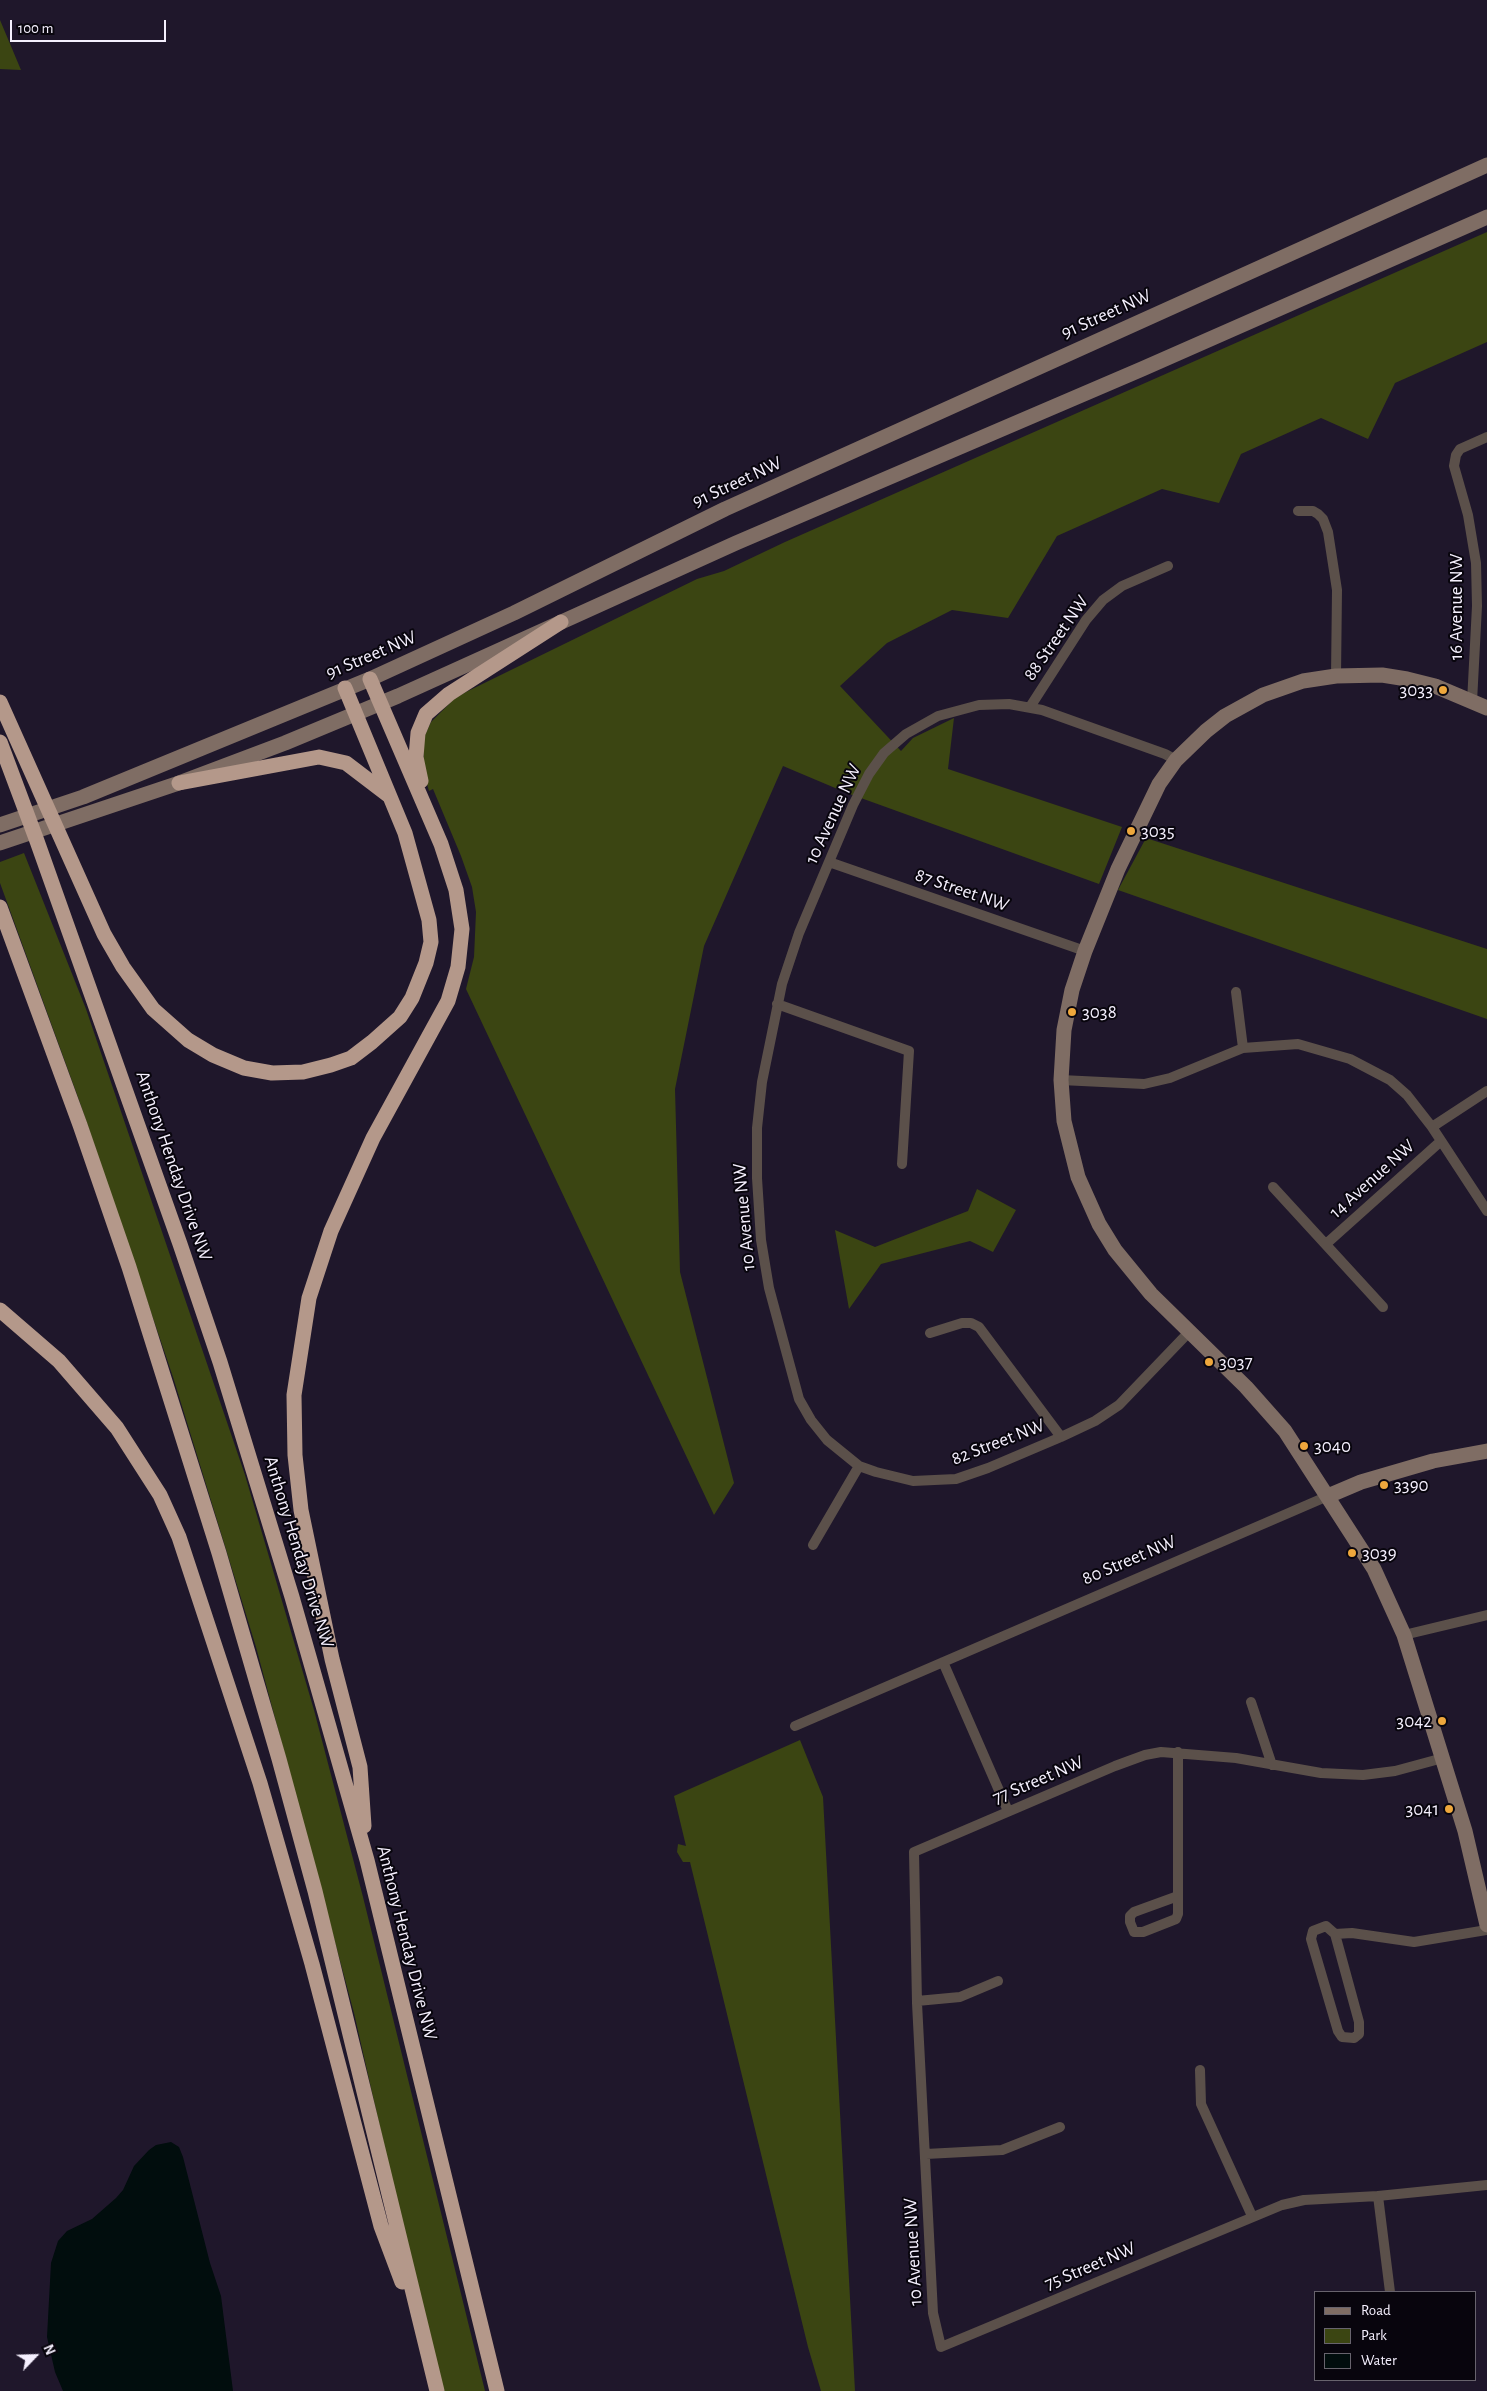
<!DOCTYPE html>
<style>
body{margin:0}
#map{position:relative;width:1487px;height:2391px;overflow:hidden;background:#1f172b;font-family:"Alegreya Sans",sans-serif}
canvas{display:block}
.legend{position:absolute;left:1314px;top:2291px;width:162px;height:90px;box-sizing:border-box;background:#08050d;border:1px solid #67636d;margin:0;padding:6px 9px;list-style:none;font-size:15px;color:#f5f0fe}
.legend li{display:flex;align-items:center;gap:10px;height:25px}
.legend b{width:25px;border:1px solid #67636d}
.north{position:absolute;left:10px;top:2331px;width:50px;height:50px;-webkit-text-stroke:4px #08050d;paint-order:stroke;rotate:66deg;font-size:14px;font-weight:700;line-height:20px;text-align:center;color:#f5f0fe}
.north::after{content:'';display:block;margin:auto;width:18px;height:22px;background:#f5f0fe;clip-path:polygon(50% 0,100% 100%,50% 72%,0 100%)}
.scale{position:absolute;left:10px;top:20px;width:156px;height:22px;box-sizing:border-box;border:2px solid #f5f0fe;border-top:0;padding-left:6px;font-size:15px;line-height:18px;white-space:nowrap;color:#f5f0fe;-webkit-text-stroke:4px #08050d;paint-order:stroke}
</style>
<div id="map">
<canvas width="1487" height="2391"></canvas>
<ul class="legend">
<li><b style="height:6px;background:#7f6d64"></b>Road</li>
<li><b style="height:14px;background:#3b4512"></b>Park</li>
<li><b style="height:14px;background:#010d0d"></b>Water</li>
</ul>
<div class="north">N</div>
<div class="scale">100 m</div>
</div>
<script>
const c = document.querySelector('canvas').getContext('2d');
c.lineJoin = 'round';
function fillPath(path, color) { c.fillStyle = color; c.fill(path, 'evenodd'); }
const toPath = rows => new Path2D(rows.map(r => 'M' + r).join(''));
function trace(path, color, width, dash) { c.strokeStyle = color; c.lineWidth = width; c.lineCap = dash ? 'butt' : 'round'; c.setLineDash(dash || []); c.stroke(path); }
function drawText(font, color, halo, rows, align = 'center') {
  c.font = font + ' "Alegreya Sans",sans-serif'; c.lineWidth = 4; c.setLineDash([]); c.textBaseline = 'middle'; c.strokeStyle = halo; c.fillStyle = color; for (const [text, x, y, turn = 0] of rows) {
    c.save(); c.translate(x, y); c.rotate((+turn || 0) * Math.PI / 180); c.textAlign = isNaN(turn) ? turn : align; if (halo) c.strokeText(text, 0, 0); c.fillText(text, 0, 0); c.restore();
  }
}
const green = toPath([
 [0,20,21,70,0,69],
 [1487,232,1487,342,1395,383,1368,439,1321,418,1241,454,1219,503,1162,489,1057,536,1008,618,952,610,887,643,840,686,901,751,913,738,954,718,948,769,1122,827,1099,884,847,793,783,766,704,946,675,1089,680,1272,734,1483,714,1515,466,989,474,957,476,912,472,887,461,856,433,789,429,791,423,770,424,737,431,722,454,699,466,692,697,579,724,571,785,542],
 [1146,838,1487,949,1487,1019,1118,890],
 [24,853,86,1009,245,1475,314,1710,363,1897,485,2391,440,2391,354,2013,256,1647,173,1377,79,1100,0,883,0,862],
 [977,1189,1016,1210,993,1252,970,1241,881,1264,849,1309,835,1230,875,1247,968,1211],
 [800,1740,823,1797,855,2391,821,2391,808,2347,690,1862,683,1862,677,1852,678,1844,686,1846,674,1796]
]);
const water = toPath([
 [171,2142,179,2147,183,2157,210,2263,221,2296,233,2391,63,2391,55,2372,47,2337,51,2263,58,2241,67,2231,92,2219,116,2198,123,2190,134,2166,149,2150,156,2145]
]);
const street = toPath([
 [1298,511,1313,511,1318,514,1323,519,1328,532,1337,590,1336,676],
 [1472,702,1477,606,1476,563,1468,515,1454,466,1456,455,1460,449,1487,437],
 [1030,707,1086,620,1103,600,1122,586,1168,566],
 [1176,760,1165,754,1042,710,1009,704,979,705,938,716,906,734,884,753,869,774,853,805,799,933,782,984,762,1082,757,1128,757,1178,761,1240,769,1288,799,1399,811,1420,827,1440,859,1466,876,1472,913,1481,956,1479,988,1468,1061,1437,1095,1421,1119,1405,1190,1331],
 [829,862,1085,951],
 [1236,992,1243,1048],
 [777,1004,909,1051,902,1164],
 [1061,1080,1144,1084,1170,1078,1243,1048,1298,1044,1350,1059,1390,1080,1407,1095,1432,1127,1487,1211],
 [1432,1127,1487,1091],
 [1273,1187,1383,1307],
 [1326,1244,1441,1141],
 [930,1333,962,1323,971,1323,979,1327,1061,1437],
 [813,1545,859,1466],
 [1404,1635,1487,1615],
 [943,1662,1008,1811],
 [1251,1702,1272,1765],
 [795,1726,1328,1496],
 [1178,1752,1178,1896],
 [1443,1758,1395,1771,1363,1775,1321,1773,1236,1758,1161,1752,1145,1755,1115,1766,914,1852,917,2003,933,2313,941,2347,1282,2205,1304,2200,1378,2196,1487,2185],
 [1178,1896,1178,1914,1176,1919,1143,1932,1134,1932,1130,1922,1130,1916,1134,1912,1178,1896],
 [1326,1926,1335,1934,1359,2022,1359,2034,1354,2038,1342,2037,1338,2031,1311,1939,1313,1931,1326,1926],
 [1335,1934,1352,1933,1414,1942,1487,1930],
 [917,2001,960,1997,998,1981],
 [1200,2070,1201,2104,1252,2216],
 [926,2154,1002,2150,1060,2127],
 [1378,2196,1390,2292]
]);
const secondary = toPath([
 [1487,708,1435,686,1407,679,1382,675,1336,676,1303,681,1263,695,1225,716,1206,731,1176,760,1159,784,1118,869,1085,951,1072,990,1064,1030,1061,1080,1064,1121,1078,1177,1099,1224,1115,1250,1151,1294,1246,1387,1285,1431,1374,1569,1404,1635,1465,1831,1487,1925],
 [0,825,83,797,370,679,514,613,725,509,1487,165],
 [0,843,179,783,285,743,398,696,736,543,1142,369,1487,217],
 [1328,1496,1361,1482,1433,1461,1487,1451]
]);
const highway = toPath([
 [0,702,104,934,123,967,153,1009,188,1040,213,1055,244,1068,272,1073,303,1072,331,1065,351,1058,372,1042,400,1017,412,998,426,963,431,942,429,920,405,833,345,688],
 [0,742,37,841,180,1244,220,1362,292,1597,367,1860,497,2391],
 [421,781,416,757,418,733,426,714,449,694,561,622],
 [179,783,319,757,346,763,388,795],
 [0,907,80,1125,129,1267,219,1553,279,1759,315,1891,437,2391],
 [0,1310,59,1361,117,1428,160,1495,179,1537,260,1783,312,1964,381,2226,402,2282],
 [364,1826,360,1767,332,1659,301,1510,295,1455,294,1395,309,1298,331,1231,373,1138,448,1001,458,967,462,929,456,890,441,844,370,679]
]);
const markers = [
 [1443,690,5,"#eea73c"],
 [1131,831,5,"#eea73c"],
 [1072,1012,5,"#eea73c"],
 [1209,1362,5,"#eea73c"],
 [1304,1446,5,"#eea73c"],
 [1384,1485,5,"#eea73c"],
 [1352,1553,5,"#eea73c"],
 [1442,1721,5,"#eea73c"],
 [1449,1809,5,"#eea73c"]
];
const streetNames = [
 ["91 Street NW",1106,314,-24],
 ["91 Street NW",737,482,-25],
 ["16 Avenue NW",1456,607,-90],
 ["88 Street NW",1056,638,-55],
 ["91 Street NW",371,655,-23],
 ["10 Avenue NW",833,814,-65],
 ["87 Street NW",962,890,19],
 ["Anthony Henday Drive NW",174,1166,71],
 ["14 Avenue NW",1372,1179,-42],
 ["10 Avenue NW",744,1217,-95],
 ["82 Street NW",998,1442,-21],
 ["Anthony Henday Drive NW",299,1552,73],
 ["80 Street NW",1129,1560,-23],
 ["77 Street NW",1038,1780,-23],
 ["Anthony Henday Drive NW",407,1943,76],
 ["10 Avenue NW",913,2252,-93],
 ["75 Street NW",1090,2266,-23]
];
const poiNames = [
 ["3033",1433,690,"right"],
 ["3035",1141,831],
 ["3038",1082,1012],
 ["3037",1219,1362],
 ["3040",1314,1446],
 ["3390",1394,1485],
 ["3039",1362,1553],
 ["3042",1432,1721,"right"],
 ["3041",1439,1809,"right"]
];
fillPath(green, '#3b4512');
fillPath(water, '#010d0d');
trace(street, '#5b504a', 10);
trace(secondary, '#7f6d64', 15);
trace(highway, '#b4988a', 15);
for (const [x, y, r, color] of markers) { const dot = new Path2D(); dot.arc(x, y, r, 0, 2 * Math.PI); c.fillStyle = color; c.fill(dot); trace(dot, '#08050d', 2); }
drawText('19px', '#f5f0fe', '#08050d', streetNames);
drawText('19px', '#f5f0fe', '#08050d', poiNames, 'left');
</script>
